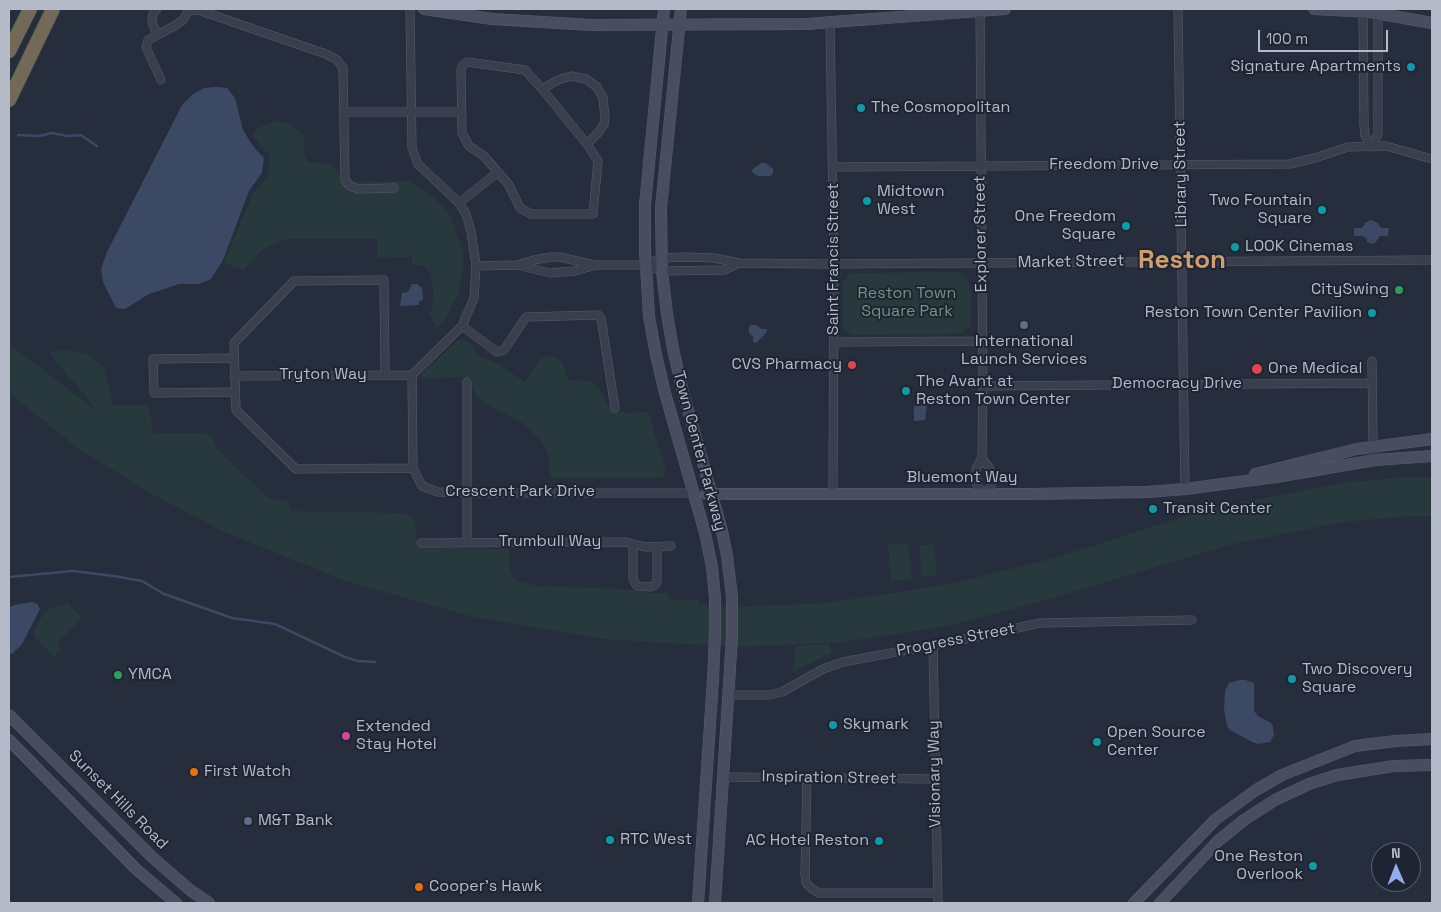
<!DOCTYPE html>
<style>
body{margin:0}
#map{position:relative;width:1441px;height:912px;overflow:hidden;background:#262d3c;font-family:"Space Grotesk",sans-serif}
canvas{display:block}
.frame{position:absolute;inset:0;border:10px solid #b5bac8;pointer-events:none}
.north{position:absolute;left:1371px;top:842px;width:50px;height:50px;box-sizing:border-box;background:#1e2432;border:1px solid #5a606e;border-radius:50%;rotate:359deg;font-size:14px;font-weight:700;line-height:20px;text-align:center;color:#b5bac8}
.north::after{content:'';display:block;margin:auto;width:18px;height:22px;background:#91acf1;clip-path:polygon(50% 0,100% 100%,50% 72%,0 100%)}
.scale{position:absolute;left:1258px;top:30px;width:130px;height:22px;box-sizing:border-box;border:2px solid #b5bac8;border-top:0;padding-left:6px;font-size:15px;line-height:18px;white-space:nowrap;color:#b5bac8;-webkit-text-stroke:4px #1e2432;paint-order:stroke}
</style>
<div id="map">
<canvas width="1441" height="912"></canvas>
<div class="frame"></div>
<div class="north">N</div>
<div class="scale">100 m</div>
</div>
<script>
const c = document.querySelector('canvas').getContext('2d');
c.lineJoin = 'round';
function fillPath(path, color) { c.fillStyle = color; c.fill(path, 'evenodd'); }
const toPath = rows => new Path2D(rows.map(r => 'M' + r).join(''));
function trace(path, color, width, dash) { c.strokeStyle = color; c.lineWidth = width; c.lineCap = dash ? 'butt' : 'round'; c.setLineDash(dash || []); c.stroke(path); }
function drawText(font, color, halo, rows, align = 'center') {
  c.font = font + ' "Space Grotesk",sans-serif'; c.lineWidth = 4; c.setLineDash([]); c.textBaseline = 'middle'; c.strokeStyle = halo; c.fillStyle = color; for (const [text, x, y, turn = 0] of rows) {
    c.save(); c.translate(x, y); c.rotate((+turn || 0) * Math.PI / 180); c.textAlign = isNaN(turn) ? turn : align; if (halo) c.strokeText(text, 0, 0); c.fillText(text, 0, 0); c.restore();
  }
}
const green = toPath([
 [277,121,291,124,301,133,304,138,304,153,307,162,329,164,335,167,339,176,356,182,410,181,435,199,450,215,462,250,464,264,457,296,446,319,435,330,435,325,429,313,434,304,433,288,430,274,424,265,412,265,412,257,377,258,377,239,286,239,264,248,244,270,224,263,253,193,268,177,269,155,252,135,258,128],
 [960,272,970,284,971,325,961,334,852,335,843,327,843,283,850,273],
 [463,338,472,345,478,356,497,363,525,382,540,359,548,356,557,358,562,362,568,380,592,381,604,395,606,404,614,410,626,413,648,412,666,472,662,478,550,478,549,458,541,440,520,421,488,405,475,395,472,385,472,377,422,378,422,373,457,341],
 [9,344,93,408,93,406,85,395,56,362,50,352,59,350,87,353,104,368,113,405,148,406,151,415,153,433,202,433,212,437,216,448,268,498,289,501,289,511,403,513,414,518,416,526,416,546,424,548,509,549,510,572,517,581,537,586,628,589,649,593,668,593,669,600,699,600,699,605,739,607,827,603,950,584,1055,558,1208,509,1343,483,1406,477,1432,477,1432,516,1412,516,1343,522,1233,544,1039,602,947,626,843,642,738,647,602,639,470,616,346,581,222,531,150,493,79,449,9,393],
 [908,543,912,579,891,581,888,544],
 [934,544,937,575,922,577,919,546],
 [67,602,82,618,57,643,62,648,54,657,33,635,40,619,50,608,64,605],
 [829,644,832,653,793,671,796,646]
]);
const water = toPath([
 [217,87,227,88,235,98,243,130,253,146,264,158,262,173,249,191,223,260,211,279,199,284,179,284,149,294,125,309,116,308,103,282,101,269,107,252,182,105,193,94,204,88],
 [761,163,766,163,773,169,773,173,770,176,758,176,753,173,752,170],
 [1371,220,1378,223,1381,228,1389,228,1388,236,1380,236,1376,242,1372,244,1367,242,1367,239,1363,236,1354,236,1354,228,1362,228,1365,223],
 [412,284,417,284,422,288,423,300,419,301,419,305,400,306,402,293,408,292],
 [751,325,757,325,761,329,766,329,767,332,756,343,753,342,753,336,749,333,749,327],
 [921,404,927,404,925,420,914,421,914,406,921,406],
 [32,602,37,604,40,609,22,644,13,653,9,654,9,607,15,605],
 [1239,680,1245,680,1254,683,1254,711,1258,716,1271,723,1273,727,1274,735,1270,742,1258,744,1252,742,1230,730,1227,726,1224,709,1225,691,1229,683]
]);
const stream = toPath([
 [18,135,40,136,51,133,68,136,81,135,97,146],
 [9,577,73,571,114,576,142,581,164,594,232,618,275,624,345,657,358,661,375,662]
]);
const street = toPath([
 [410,9,412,148,418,164,459,203,466,214,471,231,476,266,474,298,462,326,412,375,413,468,422,486,438,492,468,493,694,493],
 [980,9,983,386,982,458,976,469,977,486,984,494,991,486,990,469,982,458],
 [1178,9,1185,489],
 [1363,9,1364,124,1365,135,1371,147],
 [830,23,834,264,833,494],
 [157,34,152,22,153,14,157,9],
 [467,62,525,70,542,89,587,144,598,161,593,214,531,214,520,208,509,185,484,156,469,146,462,133,461,70,463,65,467,62],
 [161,80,146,47,148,40,176,25,183,20,187,13,192,10,198,10,326,54,337,60,343,68,345,180,350,186,358,189,394,188],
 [542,89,558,80,571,76,586,79,597,87,603,98,605,117,604,124,598,133,587,144],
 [345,112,461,112],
 [1371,147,1378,134,1378,10],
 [833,167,1290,164,1315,158,1348,147,1386,146,1432,159],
 [459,203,498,172],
 [517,265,534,260,551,257,560,257,594,265,645,265,662,271,725,270,739,263],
 [645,265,662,258,686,257,714,258,739,263,823,264,1432,260],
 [476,266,517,265,550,273,575,271,592,266],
 [462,326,497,352,504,350,526,317,598,315,601,318,615,408],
 [834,342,983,341],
 [234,358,153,359,154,393,235,392],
 [1372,361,1373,446,1375,460],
 [385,375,384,280,294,281,234,343,236,410,296,469,413,468],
 [234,376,412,375],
 [467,382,467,543],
 [983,386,1372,383],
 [421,543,626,542,645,547,671,546],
 [633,544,633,579,637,586,651,587,655,585,657,582,657,547],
 [933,645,938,903],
 [728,695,770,695,782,692,823,669,843,662,976,637,1040,623,1192,620],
 [723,777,935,779],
 [807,778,805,874,806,883,812,889,819,893,937,893]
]);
const secondary = toPath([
 [424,9,492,19,591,25,806,24,1005,9],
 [664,9,645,205,645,250,649,316,656,355,665,393,705,533,712,567,715,598,715,633,713,679,698,903],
 [681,9,661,208,662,271,667,314,673,349,683,392,722,531,727,556,732,597,732,637,715,903],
 [1314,9,1370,12,1432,23],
 [1255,474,1357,449,1432,439],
 [706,494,1031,494,1147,492,1185,489,1276,477,1375,460,1432,456],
 [9,715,152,857,190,890,209,903],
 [9,740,137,870,176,903],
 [1134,903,1216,819,1256,790,1282,775,1355,746,1396,741,1432,739],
 [1160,903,1218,841,1244,820,1275,800,1309,784,1337,775,1394,766,1432,765]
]);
const highway = toPath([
 [9,51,30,9],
 [9,100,53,9]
]);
const markers = [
 [1411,67,5,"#0f9aa8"],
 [861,108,5,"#0f9aa8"],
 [867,201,5,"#0f9aa8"],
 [1322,210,5,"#0f9aa8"],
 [1126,226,5,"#0f9aa8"],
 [1235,247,5,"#0f9aa8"],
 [1399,290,5,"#2e9e5b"],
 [1372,313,5,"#0f9aa8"],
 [1024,325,5,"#5c6f8a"],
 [852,365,5,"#e0444e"],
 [1257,369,6,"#e0444e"],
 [906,391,5,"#0f9aa8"],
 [1153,509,5,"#0f9aa8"],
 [118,675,5,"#2e9e5b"],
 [1292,679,5,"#0f9aa8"],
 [833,725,5,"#0f9aa8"],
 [346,736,5,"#d1479c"],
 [1097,742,5,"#0f9aa8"],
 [194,772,5,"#e8710a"],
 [248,821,5,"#5c6f8a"],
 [610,840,5,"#0f9aa8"],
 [879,841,5,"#0f9aa8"],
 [1313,866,5,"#0f9aa8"],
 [419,887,5,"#e8710a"]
];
const poiNames = [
 ["Signature Apartments",1401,67,"right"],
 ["The Cosmopolitan",871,108],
 ["Midtown",877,192],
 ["West",877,210],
 ["Two Fountain",1312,201,"right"],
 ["Square",1312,219,"right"],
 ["One Freedom",1116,217,"right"],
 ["Square",1116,235,"right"],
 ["LOOK Cinemas",1245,247],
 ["CitySwing",1389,290,"right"],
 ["Reston Town Center Pavilion",1362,313,"right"],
 ["International",1024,342,"center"],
 ["Launch Services",1024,360,"center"],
 ["CVS Pharmacy",842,365,"right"],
 ["One Medical",1268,369],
 ["The Avant at",916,382],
 ["Reston Town Center",916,400],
 ["Transit Center",1163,509],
 ["Two Discovery",1302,670],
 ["Square",1302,688],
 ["YMCA",128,675],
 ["Skymark",843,725],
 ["Extended",356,727],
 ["Stay Hotel",356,745],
 ["Open Source",1107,733],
 ["Center",1107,751],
 ["First Watch",204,772],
 ["M&T Bank",258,821],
 ["RTC West",620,840],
 ["AC Hotel Reston",869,841,"right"],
 ["One Reston",1303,857,"right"],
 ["Overlook",1303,875,"right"],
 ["Cooper's Hawk",429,887]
];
const streetNames = [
 ["Freedom Drive",1104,165],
 ["Library Street",1181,174,-91],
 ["Explorer Street",981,234,-91],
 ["Saint Francis Street",834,259,-90],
 ["Market Street",1071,262,-1],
 ["Tryton Way",323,375],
 ["Democracy Drive",1177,384],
 ["Town Center Parkway",699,451,75],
 ["Bluemont Way",962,478],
 ["Crescent Park Drive",520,492],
 ["Trumbull Way",550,542],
 ["Progress Street",956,640,-11],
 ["Visionary Way",935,774,-91],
 ["Inspiration Street",829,778,1],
 ["Sunset Hills Road",118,800,45]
];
const parkNames = [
 ["Reston Town",907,294],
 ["Square Park",907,312]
];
const townNames = [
 ["Reston",1182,261]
];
fillPath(green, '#28393d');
fillPath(water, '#3c4964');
trace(stream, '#3c4964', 2.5);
trace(street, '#575d6b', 9);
trace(secondary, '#575d6b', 12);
trace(highway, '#444a58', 15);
trace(street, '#393f4d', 8);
trace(secondary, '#484e5f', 11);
trace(highway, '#726a57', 14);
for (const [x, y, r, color] of markers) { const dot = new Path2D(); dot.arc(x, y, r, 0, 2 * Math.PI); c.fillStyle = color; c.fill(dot); trace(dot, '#1e2432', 2); }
drawText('16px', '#b5bac8', '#1e2432', poiNames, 'left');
drawText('16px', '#b5bac8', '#1e2432', streetNames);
drawText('16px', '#6e977b', '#1e2432', parkNames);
drawText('bold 26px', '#ce9f6a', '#1e2432', townNames);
</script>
